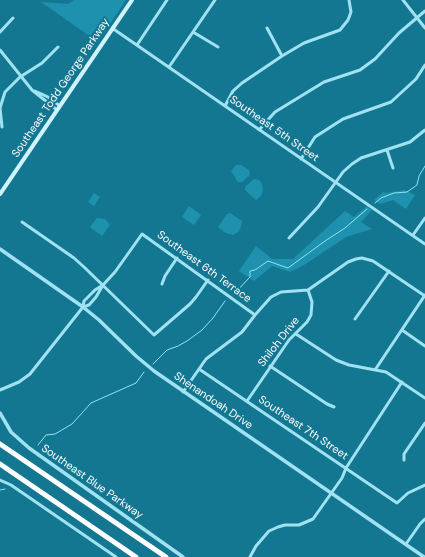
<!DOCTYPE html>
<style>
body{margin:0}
canvas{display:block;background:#137792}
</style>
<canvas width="425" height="557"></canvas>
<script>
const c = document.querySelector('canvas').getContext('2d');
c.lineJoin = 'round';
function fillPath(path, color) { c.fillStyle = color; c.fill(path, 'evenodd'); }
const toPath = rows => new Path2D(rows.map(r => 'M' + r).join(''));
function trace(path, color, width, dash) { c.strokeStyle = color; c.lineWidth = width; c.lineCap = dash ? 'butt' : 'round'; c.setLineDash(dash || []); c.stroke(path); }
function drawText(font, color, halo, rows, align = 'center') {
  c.font = font + ' "DM Sans",sans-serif'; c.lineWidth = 4; c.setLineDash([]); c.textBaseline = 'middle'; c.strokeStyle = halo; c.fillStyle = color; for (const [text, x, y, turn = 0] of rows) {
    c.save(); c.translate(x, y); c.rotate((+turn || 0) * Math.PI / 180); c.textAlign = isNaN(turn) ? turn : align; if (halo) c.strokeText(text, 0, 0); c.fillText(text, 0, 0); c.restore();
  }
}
const green = toPath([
 [74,0,126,0,98,42,41,2,68,4],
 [236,165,241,165,249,170,250,175,242,182,238,182,231,171],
 [254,179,259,180,262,184,263,190,261,196,256,200,245,190,245,187],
 [404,190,415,195,406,209,393,200,380,204,374,200,383,192,386,193],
 [94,193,100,197,94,206,88,202],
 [189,206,201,215,194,225,182,217],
 [367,206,372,210,361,222,372,229,346,237,304,265,290,272,272,266,254,281,239,271,256,246,272,259,293,259,345,211,354,217],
 [230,213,242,221,241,227,238,232,233,235,226,233,218,227,227,214],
 [97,218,105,219,110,225,102,236,90,227]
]);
const stream = toPath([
 [375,203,381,198,394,193,407,192,417,185,419,176,425,166],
 [234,294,250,277,250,271,255,270,268,261,288,268,325,241,345,228,367,209],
 [153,364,167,350,178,346,187,341,202,330,213,318,225,301],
 [38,445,46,435,55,434,72,424,91,403,136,383,144,372],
 [0,490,5,489]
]);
const minor = toPath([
 [403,0,425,28],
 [112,28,425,244],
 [267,28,282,56],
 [0,32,13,18],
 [193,32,218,47],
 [137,45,167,0],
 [0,50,32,90,57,110],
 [169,67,215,0],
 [35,91,48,97,60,106],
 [225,106,233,91,242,83,282,56,304,43,340,30,348,20,351,12,349,0],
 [2,127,0,108,5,92,20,77,42,63,58,47],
 [259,130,275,112,324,82,360,70,375,59,399,33,425,11],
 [387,150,393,168],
 [301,159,315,137,343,119,391,102,416,79,425,65],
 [22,222,74,258,84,267,154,335,190,304,196,297,208,280],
 [413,235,425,218],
 [289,238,318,207,343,172,352,164,361,158,410,142,425,130],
 [162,284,165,276,177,258],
 [83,307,89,305,96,297,103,285,115,272,142,234,255,315],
 [355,319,389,271],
 [402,330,425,346],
 [296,334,336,360,349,365,386,372,425,398],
 [270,366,327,404,334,407],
 [199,369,397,503,408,493,425,485],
 [375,370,425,295],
 [0,390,19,382,30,374,83,307,84,301,95,290,103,285],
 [183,392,206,359,242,332,255,315,271,297,281,292,308,290,348,262,356,259,362,258,373,261,425,296],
 [247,401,289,340,307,322,311,315,312,302,308,290],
 [404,460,404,454,425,423],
 [0,480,11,485,116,557],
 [406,544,420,524,425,519],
 [250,557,256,546,269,531,278,527,285,525,299,525,313,519,342,478,346,468,402,382]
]);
const tertiary = toPath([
 [0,249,83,307,99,320,136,356,154,371,424,557],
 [0,413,11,432,29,448,183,557]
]);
const secondary = toPath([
 [0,194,132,0]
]);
const motorway = toPath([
 [0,444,166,557],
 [0,464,136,557]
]);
const streetNames = [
 ["Southeast Todd George Parkway",61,88,-56],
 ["Southeast 5th Street",274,129,35],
 ["Southeast 6th Terrace",204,267,36],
 ["Shiloh Drive",279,342,-52],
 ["Shenandoah Drive",213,401,34],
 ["Southeast 7th Street",303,428,34],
 ["Southeast Blue Parkway",92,482,35]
];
fillPath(green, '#1e91ae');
trace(stream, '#92e3f5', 1);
trace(minor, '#a0e2f2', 3);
trace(tertiary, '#a0e2f2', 3.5);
trace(secondary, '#cff2fc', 4);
trace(motorway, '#fff', 5);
drawText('11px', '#fff', '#137792', streetNames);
</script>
